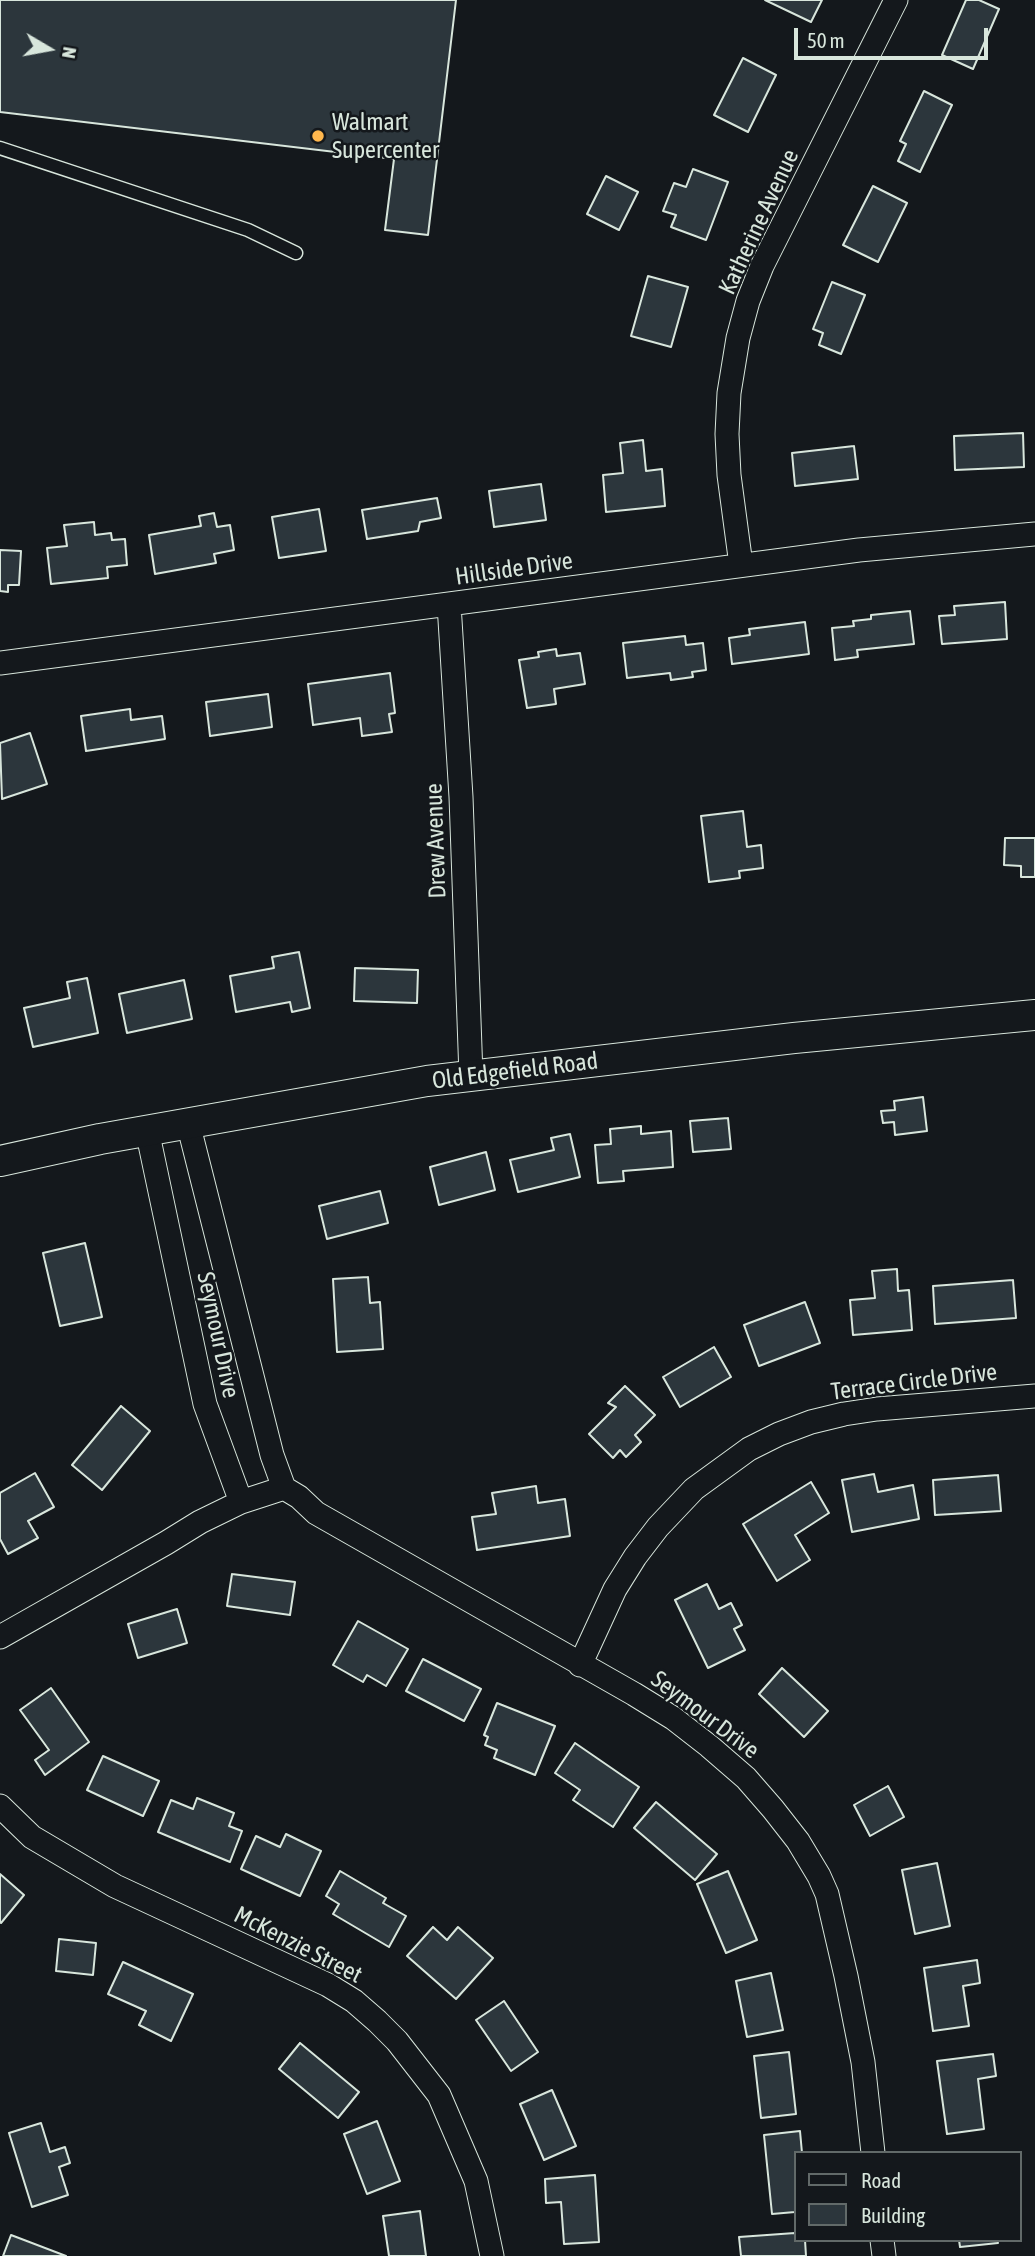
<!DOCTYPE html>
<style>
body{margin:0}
#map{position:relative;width:1035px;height:2256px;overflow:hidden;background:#14181c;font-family:"Asap Condensed",sans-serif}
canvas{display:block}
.legend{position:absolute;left:794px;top:2151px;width:228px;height:91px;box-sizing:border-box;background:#14181c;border:2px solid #626a69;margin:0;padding:9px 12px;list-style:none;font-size:21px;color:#d8e6dc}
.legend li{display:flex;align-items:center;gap:14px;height:35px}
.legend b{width:35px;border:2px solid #626a69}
.north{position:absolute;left:14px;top:14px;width:70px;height:70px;-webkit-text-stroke:5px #14181c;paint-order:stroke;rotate:100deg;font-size:19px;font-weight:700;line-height:28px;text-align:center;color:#d8e6dc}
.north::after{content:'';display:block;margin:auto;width:24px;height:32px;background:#d8e6dc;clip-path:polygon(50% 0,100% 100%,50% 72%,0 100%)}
.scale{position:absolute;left:794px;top:28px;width:194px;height:32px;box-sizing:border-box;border:4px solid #d8e6dc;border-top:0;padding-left:9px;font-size:21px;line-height:24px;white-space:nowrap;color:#d8e6dc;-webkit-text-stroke:5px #14181c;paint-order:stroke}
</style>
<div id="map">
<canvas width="1035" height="2256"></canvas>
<ul class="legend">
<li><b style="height:9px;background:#14181c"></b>Road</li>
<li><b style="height:19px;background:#2c363c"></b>Building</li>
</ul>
<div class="north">N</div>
<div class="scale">50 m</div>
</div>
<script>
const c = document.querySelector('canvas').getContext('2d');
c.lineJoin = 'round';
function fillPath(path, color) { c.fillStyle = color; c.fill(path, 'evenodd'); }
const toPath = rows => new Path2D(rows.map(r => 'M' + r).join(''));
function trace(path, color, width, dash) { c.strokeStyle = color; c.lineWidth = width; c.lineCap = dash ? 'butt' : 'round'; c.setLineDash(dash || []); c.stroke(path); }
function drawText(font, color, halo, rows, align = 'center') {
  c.font = font + ' "Asap Condensed",sans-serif'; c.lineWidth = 5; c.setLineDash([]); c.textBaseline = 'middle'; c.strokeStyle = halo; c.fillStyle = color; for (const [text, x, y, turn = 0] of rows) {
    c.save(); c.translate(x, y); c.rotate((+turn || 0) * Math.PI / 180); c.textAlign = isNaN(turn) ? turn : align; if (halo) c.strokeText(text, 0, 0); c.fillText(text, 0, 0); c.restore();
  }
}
const building = toPath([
 [0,0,456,0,428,235,385,230,394,159,0,112,0,0],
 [765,0,822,0,811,22,765,0],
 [966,0,979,0,999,9,973,69,942,55,966,0],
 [743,58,776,75,748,132,714,115,743,58],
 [924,91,952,105,920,172,898,161,906,144,900,141,924,91],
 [693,169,728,182,706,240,671,227,676,215,663,211,674,183,686,187,693,169],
 [606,176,638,192,619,230,587,214,606,176],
 [873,186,907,203,878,262,843,245,873,186],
 [648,276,688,287,671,347,631,336,648,276],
 [832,282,865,295,841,354,819,345,823,333,813,329,832,282],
 [1023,433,1024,467,955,470,954,436,1023,433],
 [643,440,646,471,662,469,665,506,606,512,603,475,623,473,620,443,643,440],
 [854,446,858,479,795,486,792,453,854,446],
 [541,484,546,520,494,527,489,491,541,484],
 [437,498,441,518,420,522,418,531,367,539,362,510,437,498],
 [319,509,326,551,279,558,272,517,319,509],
 [214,513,217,527,230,525,234,550,214,554,216,563,155,574,149,535,201,526,199,516,214,513],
 [94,522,95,535,111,533,112,540,125,539,127,565,107,567,108,578,51,584,47,548,67,546,64,525,94,522],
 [0,550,21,551,19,585,8,585,8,592,0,591,0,550],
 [1005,602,1007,639,942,644,939,616,955,615,954,606,1005,602],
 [910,611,914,644,857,650,858,657,835,660,832,628,854,626,853,621,871,619,871,615,910,611],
 [805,622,809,654,732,664,729,638,750,635,749,629,805,622],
 [685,636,686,645,703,643,706,670,692,672,693,677,671,680,670,673,627,678,623,643,685,636],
 [556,649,557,656,580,653,585,684,554,689,556,704,527,708,519,660,539,657,538,652,556,649],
 [390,673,395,713,389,714,392,732,362,736,360,718,313,725,308,684,390,673],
 [268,694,272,727,210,736,206,702,268,694],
 [130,709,131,720,162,716,165,739,86,751,81,716,130,709],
 [30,733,47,784,2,799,0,743,30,733],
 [743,811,747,847,761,845,763,868,739,871,740,878,709,882,701,816,743,811],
 [1005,838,1035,838,1035,877,1021,877,1021,866,1004,865,1005,838],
 [299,952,310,1008,292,1012,290,1002,236,1012,230,976,274,968,272,957,299,952],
 [355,968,418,970,417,1003,354,1001,355,968],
 [87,978,98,1033,33,1047,24,1008,70,998,67,982,87,978],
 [184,980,192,1019,127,1033,119,994,184,980],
 [923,1097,927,1131,895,1135,894,1122,883,1123,881,1111,895,1110,894,1101,923,1097],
 [728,1118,731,1149,693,1152,690,1121,728,1118],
 [641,1126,641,1134,671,1131,673,1167,623,1171,624,1181,598,1183,595,1145,611,1144,610,1129,641,1126],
 [570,1134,580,1177,518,1192,510,1160,554,1150,551,1138,570,1134],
 [486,1152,495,1190,439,1205,430,1167,486,1152],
 [380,1191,388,1223,327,1239,319,1206,380,1191],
 [85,1243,102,1317,60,1326,43,1253,85,1243],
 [897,1269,898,1291,909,1290,912,1330,853,1335,850,1300,875,1298,872,1271,897,1269],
 [368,1277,370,1303,380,1302,383,1349,337,1352,333,1279,368,1277],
 [1013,1280,1016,1318,935,1324,933,1286,1013,1280],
 [805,1302,820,1343,759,1366,744,1325,805,1302],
 [714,1347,731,1377,680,1407,663,1377,714,1347],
 [625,1386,655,1415,635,1435,641,1442,626,1457,620,1450,613,1458,589,1434,616,1407,608,1403,625,1386],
 [121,1406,150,1431,102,1490,72,1465,121,1406],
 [35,1473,54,1507,28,1521,38,1538,8,1554,0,1539,0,1493,35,1473],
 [874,1474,878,1492,913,1485,919,1519,852,1532,842,1480,874,1474],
 [998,1475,1001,1511,935,1515,933,1480,998,1475],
 [811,1482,829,1513,795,1535,810,1560,777,1581,743,1524,811,1482],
 [536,1486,538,1503,565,1499,570,1536,477,1550,472,1517,496,1514,492,1493,536,1486],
 [232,1574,295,1582,290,1615,227,1606,232,1574],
 [707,1584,719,1609,731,1603,742,1625,734,1629,745,1650,708,1668,675,1600,707,1584],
 [177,1609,187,1643,138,1658,128,1624,177,1609],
 [358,1621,408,1649,386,1686,367,1675,363,1682,333,1665,358,1621],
 [423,1659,481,1689,464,1721,406,1691,423,1659],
 [782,1668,828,1711,804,1737,759,1694,782,1668],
 [51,1688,89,1742,45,1775,35,1760,49,1750,20,1710,51,1688],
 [497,1703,555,1726,535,1775,494,1758,497,1750,485,1745,488,1737,484,1735,497,1703],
 [575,1743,639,1787,613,1827,573,1800,580,1790,555,1773,575,1743],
 [103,1756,159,1781,143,1816,87,1790,103,1756],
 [888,1786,904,1817,870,1836,854,1805,888,1786],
 [197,1798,234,1813,229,1826,242,1831,230,1862,158,1832,171,1800,193,1809,197,1798],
 [656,1802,717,1854,695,1880,634,1828,656,1802],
 [286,1834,321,1851,300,1896,241,1869,256,1836,280,1847,286,1834],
 [937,1863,950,1926,915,1934,902,1870,937,1863],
 [340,1871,386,1898,383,1903,406,1916,389,1947,333,1914,339,1904,326,1896,340,1871],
 [728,1871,757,1940,726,1953,697,1884,728,1871],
 [0,1874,24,1895,1,1923,0,1922,0,1874],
 [433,1927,447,1940,458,1927,493,1958,456,1999,407,1956,433,1927],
 [59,1939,96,1943,93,1975,56,1971,59,1939],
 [977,1960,980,1983,963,1986,969,2026,933,2031,924,1968,977,1960],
 [123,1962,193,1994,171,2041,139,2025,146,2011,108,1994,123,1962],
 [771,1973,783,2030,747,2037,736,1981,771,1973],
 [504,2001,538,2052,511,2071,476,2020,504,2001],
 [300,2043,359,2092,338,2118,279,2069,300,2043],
 [789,2052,796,2114,761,2118,754,2056,789,2052],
 [993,2054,996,2076,978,2079,984,2129,947,2134,937,2061,993,2054],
 [552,2090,576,2146,544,2160,520,2104,552,2090],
 [377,2121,400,2181,367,2194,344,2134,377,2121],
 [41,2123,50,2152,65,2147,70,2163,59,2167,68,2195,32,2207,9,2133,41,2123],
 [800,2131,802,2153,795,2153,795,2212,772,2214,764,2135,800,2131],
 [595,2175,599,2242,564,2244,561,2202,546,2203,545,2179,595,2175],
 [420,2211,426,2256,389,2256,383,2216,420,2211],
 [795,2233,795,2240,805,2240,806,2256,741,2256,739,2237,795,2233],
 [11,2235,66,2256,3,2256,11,2235],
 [959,2240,997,2240,998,2243,960,2247,959,2240]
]);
const service = toPath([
 [0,148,248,230,296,253]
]);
const minor = toPath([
 [741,565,729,475,727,434,729,393,738,338,748,301,762,266,896,0],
 [449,604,461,797,471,1076],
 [0,663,859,550,1035,534],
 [188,1123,272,1455,284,1488],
 [147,1130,205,1404,241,1502],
 [0,1637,166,1543,200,1522,241,1502,284,1488,299,1497,316,1513,634,1694,673,1718,709,1746,746,1778,773,1809,798,1841,819,1876,827,1894,846,1976,863,2062,873,2153],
 [580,1665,615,1589,635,1557,658,1527,694,1489,749,1449,779,1434,811,1422,844,1414,877,1409,1035,1396],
 [0,1806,32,1837,115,1886,328,1985,354,2001,377,2021,397,2041,439,2095,476,2181,492,2256],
 [882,2240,884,2256]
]);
const tertiary = toPath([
 [0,1161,100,1139,427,1081,794,1038,1035,1015]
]);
const markers = [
 [318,136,7,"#ffb74d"]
];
const poiNames = [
 ["Walmart",332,122],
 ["Supercenter",332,150]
];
const streetNames = [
 ["Katherine Avenue",759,222,-65],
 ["Hillside Drive",514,569,-8],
 ["Drew Avenue",436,841,-92],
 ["Old Edgefield Road",515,1071,-7],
 ["Seymour Drive",218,1335,78],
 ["Terrace Circle Drive",914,1382,-7],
 ["Seymour Drive",705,1715,37],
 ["McKenzie Street",298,1945,27]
];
fillPath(building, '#2c363c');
trace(building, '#d8e6dc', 2);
trace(service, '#d8e6dc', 15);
trace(minor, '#d8e6dc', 25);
trace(tertiary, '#d8e6dc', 32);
trace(service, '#14181c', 12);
trace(minor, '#14181c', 23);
trace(tertiary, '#14181c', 30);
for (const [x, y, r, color] of markers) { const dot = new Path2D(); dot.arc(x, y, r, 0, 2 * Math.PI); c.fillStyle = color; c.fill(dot); trace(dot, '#14181c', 2.5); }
drawText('24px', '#d8e6dc', '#14181c', poiNames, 'left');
drawText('24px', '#d8e6dc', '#14181c', streetNames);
</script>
